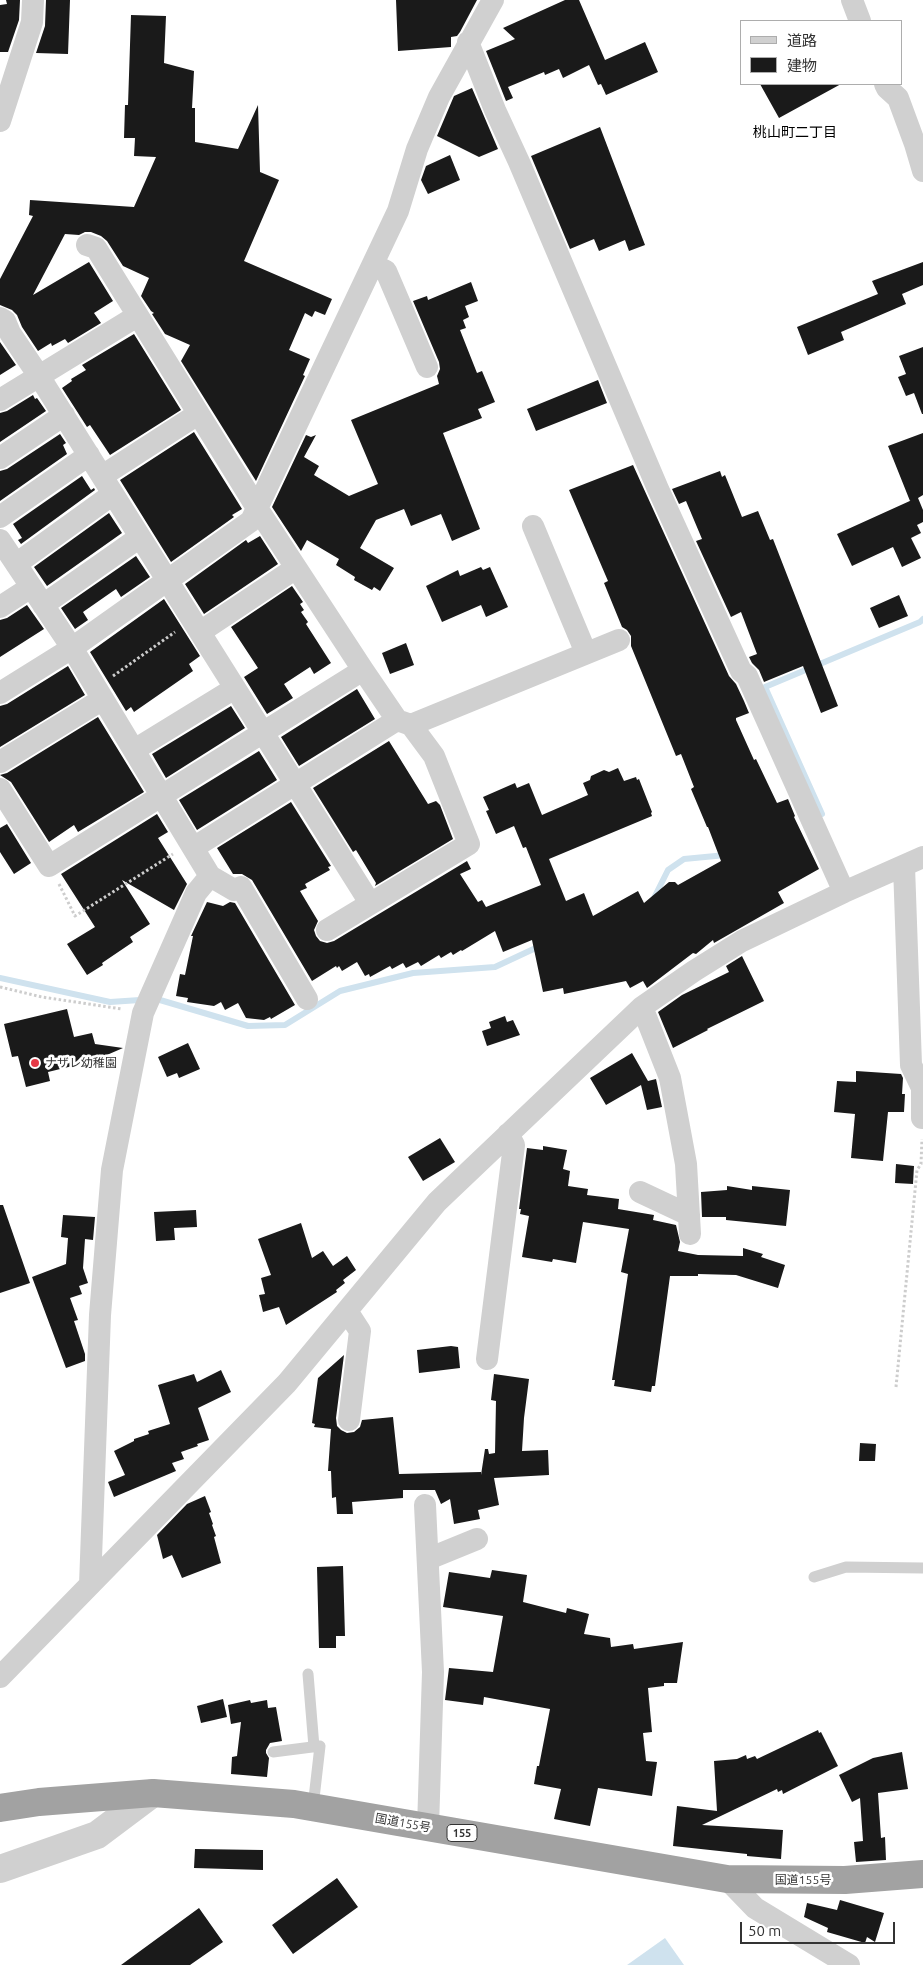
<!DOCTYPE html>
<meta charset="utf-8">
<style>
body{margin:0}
#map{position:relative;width:923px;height:1965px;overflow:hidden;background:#fff;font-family:Ubuntu,"Noto Sans JP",sans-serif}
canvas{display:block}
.legend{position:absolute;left:740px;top:20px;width:162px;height:65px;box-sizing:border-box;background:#fff;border:1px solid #adadad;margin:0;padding:6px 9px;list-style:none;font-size:15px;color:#333}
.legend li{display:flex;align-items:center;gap:10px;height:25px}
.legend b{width:25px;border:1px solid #adadad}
.scale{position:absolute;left:740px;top:1922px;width:155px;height:22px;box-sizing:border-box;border:2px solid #333;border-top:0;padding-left:6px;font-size:15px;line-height:18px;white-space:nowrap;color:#333;-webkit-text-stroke:4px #fff;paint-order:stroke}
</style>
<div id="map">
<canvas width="923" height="1965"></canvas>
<ul class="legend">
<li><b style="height:6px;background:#d0d0d0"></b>道路</li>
<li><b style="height:14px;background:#1a1a1a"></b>建物</li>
</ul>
<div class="scale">50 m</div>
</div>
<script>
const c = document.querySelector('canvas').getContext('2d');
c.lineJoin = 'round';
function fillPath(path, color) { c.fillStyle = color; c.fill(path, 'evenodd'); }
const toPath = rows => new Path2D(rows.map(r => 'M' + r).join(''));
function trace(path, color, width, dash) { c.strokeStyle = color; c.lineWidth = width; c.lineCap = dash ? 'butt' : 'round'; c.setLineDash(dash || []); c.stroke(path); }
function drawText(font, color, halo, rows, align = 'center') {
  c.font = font + ' Ubuntu,"Noto Sans JP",sans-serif'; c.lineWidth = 5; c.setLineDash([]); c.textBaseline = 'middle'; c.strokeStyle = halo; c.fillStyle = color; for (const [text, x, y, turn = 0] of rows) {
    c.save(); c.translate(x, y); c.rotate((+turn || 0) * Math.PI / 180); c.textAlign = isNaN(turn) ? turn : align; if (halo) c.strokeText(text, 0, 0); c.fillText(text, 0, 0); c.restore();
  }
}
const water = toPath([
 [665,1938,684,1965,627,1965]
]);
const stream = toPath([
 [822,814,765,687,920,622,923,619],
 [653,900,668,870,684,859,726,855],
 [0,978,110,1002,140,1000],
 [160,1000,248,1026,285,1025,340,991,413,973,495,967,540,946]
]);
const building = toPath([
 [6,0,20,0,19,20,8,52,0,52,0,5,7,4],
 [46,0,70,0,68,54,36,53,45,26],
 [396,0,477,0,460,32,457,36,451,37,451,47,398,51],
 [565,0,579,0,605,60,645,42,658,72,606,95,601,84,598,85,589,65,563,78,559,69,545,75,544,72,508,87,513,98,506,101,486,51,515,39,503,28],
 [131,15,166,16,164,63,194,71,192,108,195,108,195,142,238,149,258,105,260,172,279,180,244,261,332,299,325,315,315,311,312,317,305,313,289,350,310,359,303,375,305,376,256,481,181,361,190,345,165,334,152,314,154,313,151,311,141,296,149,278,123,266,107,241,101,236,91,232,85,232,79,235,65,234,33,295,89,262,113,301,94,313,101,323,68,343,65,339,52,346,51,343,38,351,22,327,17,315,12,310,0,305,0,279,33,216,29,215,30,200,134,207,156,157,134,156,135,138,124,138,125,105,128,105],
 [760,84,841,84,779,118],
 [472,88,498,149,479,157,437,136,454,96],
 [600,127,645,245,629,251,625,240,599,251,594,239,570,249,531,156],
 [450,155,460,180,428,194,421,180,426,166],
 [923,262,923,285,902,294,906,304,841,332,844,340,808,355,797,327,878,294,872,281],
 [471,282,478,301,465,306,469,317,463,320,466,328,460,330,477,373,482,371,495,402,478,409,482,418,443,433,480,529,452,541,441,514,411,526,404,509,376,520,360,548,394,568,380,591,374,587,372,590,354,580,355,577,336,565,339,559,307,540,301,551,272,507,306,435,311,437,316,435,304,457,319,466,314,475,349,496,378,484,351,420,439,384,437,376,440,369,439,362,413,301,427,296,428,300],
 [134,334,181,410,110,455,90,425,87,427,62,388,72,381,71,379,86,370,82,365],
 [0,342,16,365,0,375],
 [923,347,923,414,922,414,914,393,906,396,898,377,906,374,899,356],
 [598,380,607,403,536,431,527,409],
 [33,395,35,399,37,398,46,411,0,442,0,413,7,411],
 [194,432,242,509,232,515,234,517,171,562,120,480],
 [923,433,923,495,918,498,923,510,923,522,917,525,921,533,911,538,921,558,902,567,893,547,852,566,837,534,912,500,910,501,888,446],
 [60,434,66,443,63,445,67,454,0,501,0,471,7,469],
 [633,465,729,676,736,684,744,701,749,713,736,718,736,720,754,760,756,759,777,803,788,799,795,816,794,817,819,869,778,892,784,903,714,943,713,940,696,954,693,953,647,988,643,981,630,988,626,981,564,994,563,988,543,992,532,940,503,952,495,931,462,951,461,950,453,955,451,952,441,958,439,955,421,966,418,962,406,968,403,963,392,969,390,966,370,977,369,974,365,976,357,962,342,971,339,966,337,968,336,966,312,981,252,880,242,874,233,874,217,848,291,802,331,866,328,867,330,870,305,884,307,888,300,891,318,921,314,930,316,936,320,941,327,943,334,941,467,861,471,869,460,874,478,902,482,900,486,907,541,885,526,847,523,848,514,826,496,834,486,811,489,810,483,797,515,783,517,788,529,783,542,815,588,795,583,783,590,780,591,776,604,770,609,772,618,768,624,781,636,777,637,780,639,779,652,812,651,813,652,816,549,859,566,901,584,893,593,916,638,891,644,903,669,882,675,882,678,885,721,861,708,827,707,827,691,789,694,787,681,754,676,756,631,646,631,636,627,630,622,627,604,583,608,581,569,490],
 [720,471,722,477,725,475,742,517,758,511,770,540,773,539,838,706,821,713,803,666,764,682,759,670,752,663,749,657,757,654,741,612,731,617,696,541,702,539,686,501,679,504,672,489],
 [82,476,91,490,94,488,95,490,21,544,18,540,22,538,13,524],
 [109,513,122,533,47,586,34,567],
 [260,536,278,564,204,614,185,584,246,540,248,543],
 [136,556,150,577,121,597,116,589,83,612,88,620,75,629,61,608],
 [481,567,483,570,490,567,508,607,486,617,481,605,442,622,426,586,458,570,460,576],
 [292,586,303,602,300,604,304,610,301,612,308,622,306,624,331,663,314,674,310,667,284,684,293,698,267,714,244,677,258,668,231,627],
 [899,595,908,616,879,628,870,608],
 [164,599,200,656,189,664,193,671,134,712,131,707,126,711,90,652],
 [27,605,44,629,0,657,0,620,7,618],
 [406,643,414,665,390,674,382,653],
 [68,666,85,695,0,747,0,706,7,704],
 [357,689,375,719,299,766,281,737],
 [231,706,245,728,166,778,152,754],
 [98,717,144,792,78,832,74,825,49,842,11,782,0,775,7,773],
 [389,741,428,804,436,801,440,805,453,839,375,886,376,883,356,850,353,852,313,788],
 [259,751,277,780,197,830,179,800],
 [157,814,168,832,158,838,187,884,174,910,122,880,150,924,130,937,133,942,102,963,103,965,87,975,67,944,95,927,61,874],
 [7,824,31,863,14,874,0,852,0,828],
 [207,902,223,906,230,902,235,903,295,1005,271,1019,270,1017,264,1020,246,1018,238,1003,225,1010,221,1002,214,1006,187,1002,188,998,176,996,180,974,185,975,193,936,191,936],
 [742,956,764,1001,707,1029,708,1030,673,1048,658,1012,682,995,729,972,726,966],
 [67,1009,74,1037,92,1033,95,1044,123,1048,93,1061,48,1072,50,1081,26,1087,18,1056,12,1057,4,1024],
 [505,1016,507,1022,513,1020,520,1035,487,1046,482,1031,491,1028,489,1022],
 [188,1043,200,1069,179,1078,177,1073,167,1077,158,1057],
 [632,1053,648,1081,656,1079,662,1107,647,1110,641,1085,606,1105,590,1078],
 [856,1071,901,1074,903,1078,902,1094,905,1094,904,1112,888,1112,883,1161,851,1158,855,1114,834,1112,837,1081,856,1082],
 [440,1138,455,1162,423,1181,408,1157],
 [543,1146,567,1150,563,1169,570,1171,568,1186,588,1189,587,1195,619,1199,618,1209,654,1215,653,1220,676,1225,680,1242,678,1251,698,1255,743,1256,743,1248,763,1254,761,1257,785,1265,778,1288,736,1275,698,1274,698,1276,670,1276,655,1386,652,1386,651,1392,614,1386,615,1380,612,1380,628,1274,621,1272,629,1229,583,1222,576,1263,553,1259,552,1262,522,1257,529,1216,520,1214,521,1209,519,1209,527,1148,543,1150],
 [896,1164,914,1166,913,1184,895,1183],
 [727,1186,752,1190,752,1186,790,1190,786,1226,726,1220,726,1217,702,1217,701,1192,727,1190],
 [0,1205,3,1205,30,1283,0,1293],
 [196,1210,197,1227,174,1228,175,1240,156,1241,154,1212],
 [63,1215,95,1217,93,1240,85,1239,83,1268,88,1283,79,1286,82,1294,70,1298,78,1320,74,1321,85,1354,85,1361,66,1368,32,1277,66,1264,68,1238,61,1237],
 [301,1223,312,1258,323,1251,333,1266,347,1256,356,1270,343,1280,345,1283,336,1290,337,1292,286,1325,279,1307,263,1312,259,1295,265,1294,261,1278,271,1275,258,1239],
 [451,1346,458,1347,460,1368,419,1373,417,1350],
 [344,1355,336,1418,337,1426,341,1430,347,1433,354,1432,360,1427,362,1420,393,1417,399,1474,481,1472,481,1475,485,1449,488,1449,489,1454,495,1453,496,1401,491,1400,494,1374,529,1379,524,1418,522,1451,548,1450,549,1475,494,1478,499,1505,478,1510,480,1519,454,1524,450,1499,441,1504,435,1490,403,1490,403,1498,352,1502,353,1514,337,1514,336,1497,332,1498,331,1471,328,1471,331,1429,314,1427,315,1424,312,1423,318,1378],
 [221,1370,231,1392,198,1408,209,1440,197,1444,198,1446,181,1452,184,1459,172,1463,176,1471,114,1497,108,1482,125,1475,114,1451,134,1441,134,1439,149,1434,148,1431,170,1424,158,1385,194,1374,197,1382],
 [860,1443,876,1444,875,1461,859,1461],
 [205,1496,211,1512,209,1513,213,1524,212,1525,216,1536,214,1537,221,1563,182,1578,172,1555,163,1559,157,1535,187,1504],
 [343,1566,345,1636,336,1636,336,1648,319,1648,317,1567],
 [492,1570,527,1575,523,1602,566,1613,567,1608,589,1614,584,1634,610,1638,611,1647,633,1644,634,1649,683,1642,677,1683,664,1683,664,1686,648,1688,652,1732,643,1733,646,1761,657,1762,652,1796,598,1788,590,1826,554,1819,561,1789,534,1784,537,1766,539,1766,550,1709,484,1697,483,1705,445,1700,449,1668,493,1672,503,1616,443,1607,449,1572,490,1578],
 [223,1699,227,1717,201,1723,197,1706],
 [250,1700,251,1703,267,1700,268,1708,276,1707,282,1741,270,1743,266,1750,266,1753,269,1758,267,1777,231,1774,232,1757,237,1756,241,1722,231,1724,228,1705],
 [818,1730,819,1733,821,1732,838,1766,783,1794,782,1790,778,1792,777,1789,702,1825,783,1830,781,1859,747,1856,747,1854,673,1846,677,1806,717,1811,714,1761,737,1759,746,1755,747,1759,755,1756,757,1759],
 [902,1752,908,1789,878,1793,881,1838,885,1837,886,1860,856,1862,854,1842,863,1841,860,1798,852,1802,839,1775,873,1758],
 [195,1849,263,1850,263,1870,194,1868],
 [337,1878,358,1907,293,1954,272,1925],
 [840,1900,884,1913,875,1942,867,1937,865,1943,827,1932,828,1928,804,1917,807,1903,837,1910],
 [199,1908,223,1942,190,1965,121,1965]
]);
const path = toPath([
 [113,676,175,632],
 [59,884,75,916,173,854],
 [0,987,42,997,122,1009],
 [896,1387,917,1170,921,1164,922,1139]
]);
const service = toPath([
 [814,1577,846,1567,923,1568],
 [308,1674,314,1747],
 [273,1752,320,1746,313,1807]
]);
const minor = toPath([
 [852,0,860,21],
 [468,42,495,110,519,162,658,489,741,671,747,676,844,892],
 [885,84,887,88,898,98,915,144,923,171],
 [0,121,32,22,33,0],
 [87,245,96,248,257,508,363,670,397,720,411,725,434,756,469,844,327,930],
 [373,265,386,271,427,367],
 [0,318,5,321,10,333,39,376,370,903],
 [0,400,137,316],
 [0,458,64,415],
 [102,476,198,414],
 [0,517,89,455],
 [533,526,586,653],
 [0,540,72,648,210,876,234,890,241,887,307,999],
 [16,564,113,494],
 [43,605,140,537],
 [0,607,31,587],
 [200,632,296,568],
 [0,693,72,648,251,521,398,211,417,149,439,97,493,0],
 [411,725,619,640],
 [134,750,235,688],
 [0,762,103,699],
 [0,789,49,866,363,670],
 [193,848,397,720],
 [904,866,911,1065,923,1090],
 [642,1007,670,1078,686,1164,690,1234],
 [922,1090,922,1118],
 [640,1192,689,1215],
 [347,1311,360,1331,349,1420],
 [487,1359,514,1145,508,1134],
 [425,1505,433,1672,428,1827],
 [428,1559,477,1539],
 [90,1585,100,1315,112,1170,143,1013,196,893,210,876],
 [0,1677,287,1383,437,1202,642,1007,694,971,742,941,844,892,923,857],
 [727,1879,755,1908,849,1965]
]);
const tertiary = toPath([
 [0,1869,97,1835,153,1793]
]);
const trunk = toPath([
 [0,1808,39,1802,153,1793,294,1804,727,1879,845,1880,923,1874]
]);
const markers = [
 [35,1063,5,"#e63946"]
];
const shields = [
 [462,1833,30]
];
const shieldNames = [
 ["155",462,1833]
];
const poiNames = [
 ["ナザレ幼稚園",45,1063]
];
const streetNames = [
 ["国道155号",403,1823,10],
 ["国道155号",803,1880]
];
const neighbourhoodNames = [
 ["桃山町二丁目",795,132]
];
fillPath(water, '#cfe2ee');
trace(stream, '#cfe2ee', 6);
fillPath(building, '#1a1a1a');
trace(path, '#cdcdcd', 3, [2.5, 2.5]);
trace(service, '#d0d0d0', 11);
trace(minor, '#d0d0d0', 22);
trace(tertiary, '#d0d0d0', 28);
trace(trunk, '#a2a2a2', 28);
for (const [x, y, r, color] of markers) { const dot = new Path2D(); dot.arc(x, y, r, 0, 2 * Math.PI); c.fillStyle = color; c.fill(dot); trace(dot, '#fff', 2); }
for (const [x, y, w] of shields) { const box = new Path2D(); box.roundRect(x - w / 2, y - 8.5, w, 17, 4); c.fillStyle = '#fff'; c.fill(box); trace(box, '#333', 1); }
drawText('bold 11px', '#333', null, shieldNames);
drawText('12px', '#333', '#fff', poiNames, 'left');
drawText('12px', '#333', '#fff', streetNames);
drawText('14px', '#000', '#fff', neighbourhoodNames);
</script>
